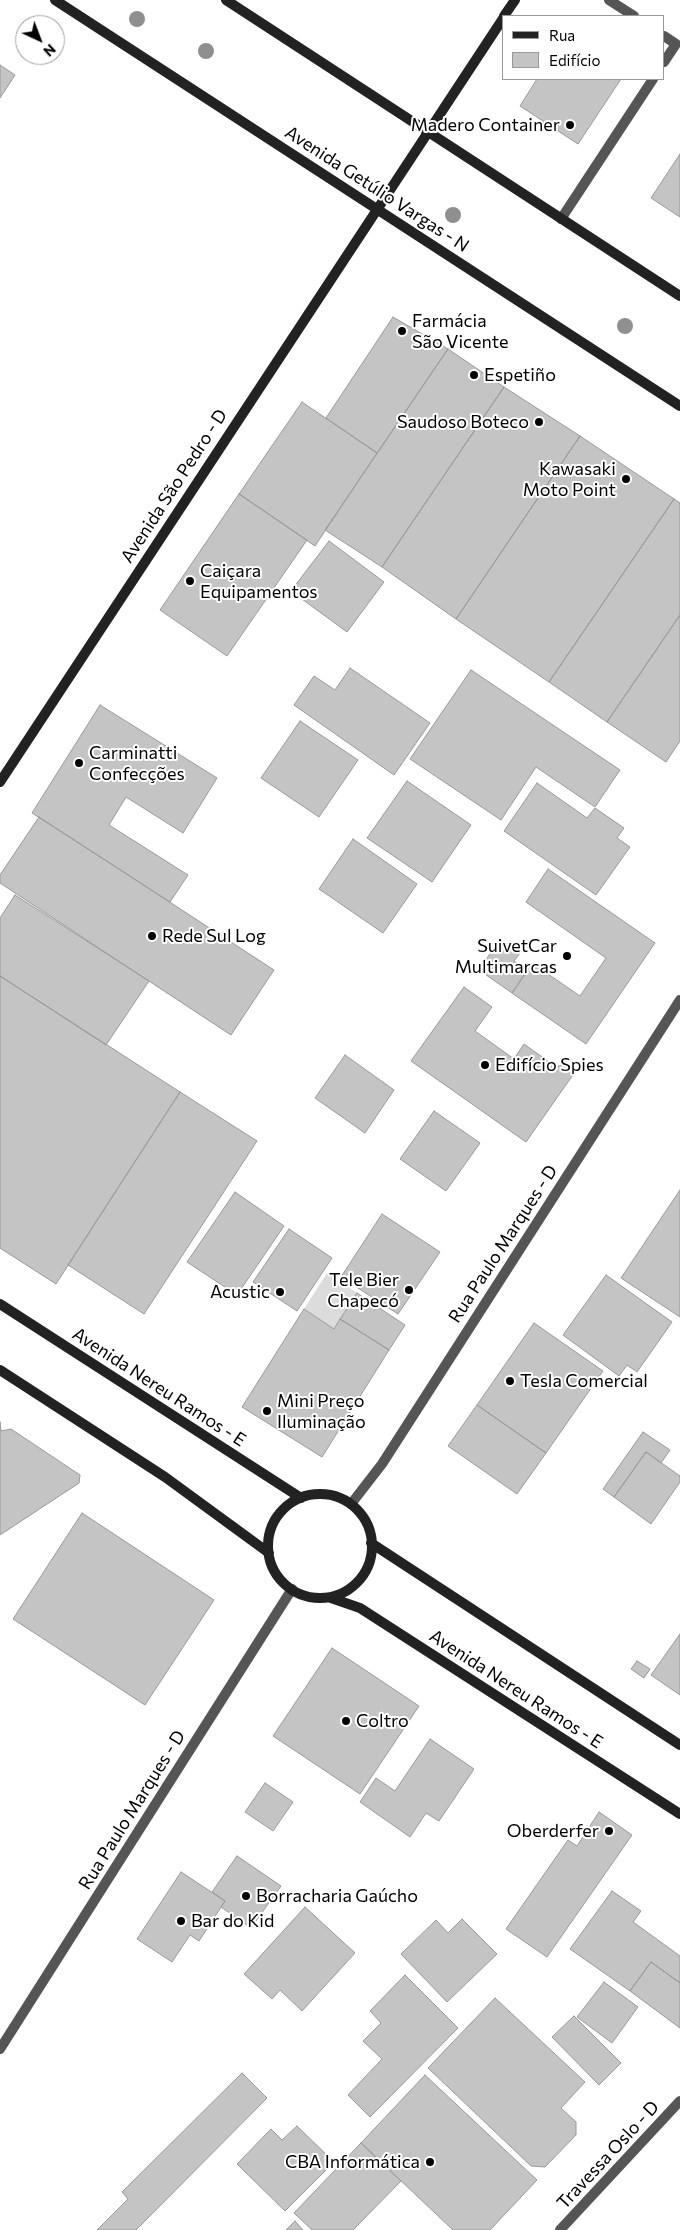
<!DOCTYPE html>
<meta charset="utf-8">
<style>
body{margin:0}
#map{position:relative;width:680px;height:2230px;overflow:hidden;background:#fff;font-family:Commissioner,sans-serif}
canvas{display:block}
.legend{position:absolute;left:502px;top:15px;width:162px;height:65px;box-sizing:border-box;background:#fff;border:1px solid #999;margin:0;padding:6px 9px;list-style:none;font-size:15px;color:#000}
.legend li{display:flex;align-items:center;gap:10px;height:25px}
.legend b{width:25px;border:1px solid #999}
.north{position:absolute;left:15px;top:15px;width:50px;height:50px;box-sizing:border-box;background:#fff;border:1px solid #999;border-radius:50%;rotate:137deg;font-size:14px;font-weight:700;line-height:20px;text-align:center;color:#000}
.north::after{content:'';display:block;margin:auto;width:18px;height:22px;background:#000;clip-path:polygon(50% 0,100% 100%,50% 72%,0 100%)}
</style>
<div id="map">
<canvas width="680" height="2230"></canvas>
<ul class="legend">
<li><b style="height:6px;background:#222"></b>Rua</li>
<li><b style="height:14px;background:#c4c4c4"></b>Edifício</li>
</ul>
<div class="north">N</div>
</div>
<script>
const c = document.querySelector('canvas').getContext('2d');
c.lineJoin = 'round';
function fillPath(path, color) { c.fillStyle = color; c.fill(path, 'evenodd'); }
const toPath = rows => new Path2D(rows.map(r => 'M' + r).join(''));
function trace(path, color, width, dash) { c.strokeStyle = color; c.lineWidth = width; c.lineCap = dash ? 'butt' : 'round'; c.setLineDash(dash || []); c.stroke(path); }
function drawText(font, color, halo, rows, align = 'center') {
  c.font = font + ' Commissioner,sans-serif'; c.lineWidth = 4; c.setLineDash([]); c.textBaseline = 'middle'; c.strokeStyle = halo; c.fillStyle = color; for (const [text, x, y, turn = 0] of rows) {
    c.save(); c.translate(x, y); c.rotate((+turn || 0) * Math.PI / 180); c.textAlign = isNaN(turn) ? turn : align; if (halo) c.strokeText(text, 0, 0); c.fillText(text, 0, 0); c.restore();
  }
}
const green = toPath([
 [327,1273,357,1293,334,1329,304,1309]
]);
const building = toPath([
 [0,65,15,75,0,98,0,65],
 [537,79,621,79,578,144,520,106,537,79],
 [680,154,680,217,651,198,680,154],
 [393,317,448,349,377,453,326,418,393,317],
 [448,349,504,387,382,567,325,530,448,349],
 [504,387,580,436,456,619,382,567,504,387],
 [302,402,377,453,315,546,239,494,302,402],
 [580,436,674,499,549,682,456,619,580,436],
 [239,494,307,540,227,656,160,610,239,494],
 [674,499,680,503,680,615,607,722,549,682,674,499],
 [329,541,384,582,347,632,291,591,329,541],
 [680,615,680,741,666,762,607,722,680,615],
 [350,668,430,723,394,775,294,705,314,676,335,690,350,668],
 [471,670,620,770,595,807,536,767,501,820,410,759,471,670],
 [100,705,217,778,183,833,126,797,109,825,188,875,170,902,32,813,100,705],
 [300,721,358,760,319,817,261,778,300,721],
 [407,781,471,825,432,882,367,838,407,781],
 [537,783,587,818,595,808,624,828,617,838,630,847,596,895,504,831,537,783],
 [39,817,274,970,231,1035,0,883,0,875,39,817],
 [353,839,417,884,383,933,319,889,353,839],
 [548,869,655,943,586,1044,512,993,532,963,580,996,606,958,526,902,548,869],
 [15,895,149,981,106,1045,0,976,0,918,15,895],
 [500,939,520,953,514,961,528,970,512,993,479,970,500,939],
 [0,976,180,1092,56,1284,0,1248,0,976],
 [464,987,492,1007,475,1031,514,1059,524,1044,556,1067,567,1063,577,1069,526,1142,411,1061,464,987],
 [345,1055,394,1090,365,1133,315,1098,345,1055],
 [180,1092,257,1141,144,1314,68,1265,180,1092],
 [434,1111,480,1143,446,1191,400,1159,434,1111],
 [680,1190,680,1317,621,1278,680,1190],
 [235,1192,284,1226,237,1295,187,1262,235,1192],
 [382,1214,440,1252,398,1314,341,1277,382,1214],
 [289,1229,332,1258,297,1311,253,1282,289,1229],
 [606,1275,672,1322,637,1372,627,1365,619,1376,563,1335,606,1275],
 [357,1293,405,1325,389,1350,340,1319,357,1293],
 [304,1309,334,1329,340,1319,389,1350,322,1457,242,1407,304,1309],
 [534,1323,603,1371,546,1453,477,1405,534,1323],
 [477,1405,546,1453,517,1494,448,1446,477,1405],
 [0,1422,1,1431,11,1429,80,1475,79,1483,0,1535,0,1422],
 [643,1432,670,1450,661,1463,646,1452,614,1497,603,1489,643,1432],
 [646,1452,680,1476,680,1482,651,1524,614,1497,646,1452],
 [82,1513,214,1600,145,1705,13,1619,82,1513],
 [680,1634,680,1695,651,1675,680,1634],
 [332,1648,419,1706,360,1794,273,1736,332,1648],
 [637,1661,650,1669,644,1678,631,1669,637,1661],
 [430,1739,474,1769,439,1821,426,1813,410,1837,360,1802,376,1778,395,1791,430,1739],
 [265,1783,293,1802,273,1831,245,1812,265,1783],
 [599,1812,632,1835,547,1957,506,1929,568,1840,577,1846,599,1812],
 [237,1856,281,1886,251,1928,221,1907,225,1901,212,1892,237,1856],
 [181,1872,225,1901,199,1941,190,1935,172,1962,137,1939,181,1872],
 [612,1891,641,1911,633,1922,680,1956,680,1983,651,1962,630,1991,570,1949,612,1891],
 [305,1907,355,1953,302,2011,280,1990,272,1999,244,1974,305,1907],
 [462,1919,497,1954,447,2002,401,1954,436,1920,448,1933,462,1919],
 [651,1962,680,1983,680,2028,630,1991,651,1962],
 [405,1975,458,2028,370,2117,348,2095,382,2059,363,2041,381,2023,370,2011,405,1975],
 [604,1982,638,2007,612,2043,577,2017,604,1982],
 [495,1998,585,2082,561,2108,576,2122,576,2135,545,2167,531,2166,428,2068,495,1998],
 [574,2016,621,2063,599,2085,552,2037,574,2016],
 [242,2073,267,2098,136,2230,97,2230,128,2199,122,2192,242,2073],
 [425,2075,537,2180,490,2230,453,2230,361,2143,425,2075],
 [297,2126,334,2162,285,2211,237,2164,271,2129,282,2140,297,2126],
 [361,2143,401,2181,353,2230,312,2230,294,2213,361,2143],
 [295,2221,303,2230,286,2230,295,2221]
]);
const lane = toPath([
 [609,0,634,16],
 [664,36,676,44,664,62],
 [561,219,653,79]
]);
const street = toPath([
 [351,1504,382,1464,680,1000],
 [0,2049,292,1589],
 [560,2230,680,2101]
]);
const secondary = toPath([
 [55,0,680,406],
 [226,0,680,296],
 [504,16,515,0],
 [0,782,504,17],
 [0,1304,301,1498],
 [0,1370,165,1477,269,1553],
 '268 1546a52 52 0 1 1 104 0a52 52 0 1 1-104 0Z',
 [371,1543,680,1745],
 [331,1598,360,1608,680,1814]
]);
const trees = [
 [137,19],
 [206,51],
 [453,215],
 [625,326]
];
const markers = [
 [570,125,5,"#000"],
 [402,331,5,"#000"],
 [474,375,5,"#000"],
 [539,422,5,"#000"],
 [626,479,5,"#000"],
 [190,581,5,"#000"],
 [79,763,5,"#000"],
 [152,936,5,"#000"],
 [567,956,5,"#000"],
 [485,1065,5,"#000"],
 [409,1290,5,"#000"],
 [280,1292,5,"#000"],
 [510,1381,5,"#000"],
 [267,1411,5,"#000"],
 [346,1721,5,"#000"],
 [609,1831,5,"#000"],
 [246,1896,5,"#000"],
 [181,1921,5,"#000"],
 [430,2162,5,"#000"]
];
const poiNames = [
 ["Madero Container",560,125,"right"],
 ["Farmácia",412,321],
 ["São Vicente",412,342],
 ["Espetiño",484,375],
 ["Saudoso Boteco",529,422,"right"],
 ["Kawasaki",616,469,"right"],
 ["Moto Point",616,490,"right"],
 ["Caiçara",200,571],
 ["Equipamentos",200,592],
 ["Carminatti",89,753],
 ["Confecções",89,774],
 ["Rede Sul Log",162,936],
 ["SuivetCar",557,946,"right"],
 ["Multimarcas",557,967,"right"],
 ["Edifício Spies",495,1065],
 ["Tele Bier",399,1280,"right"],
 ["Chapecó",399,1301,"right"],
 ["Acustic",270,1292,"right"],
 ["Tesla Comercial",520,1381],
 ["Mini Preço",277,1401],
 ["Iluminação",277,1422],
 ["Coltro",356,1721],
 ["Oberderfer",599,1831,"right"],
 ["Borracharia Gaúcho",256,1896],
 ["Bar do Kid",191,1921],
 ["CBA Informática",420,2162,"right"]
];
const streetNames = [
 ["Avenida Getúlio Vargas - N",377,189,33],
 ["Avenida São Pedro - D",174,486,-57],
 ["Rua Paulo Marques - D",503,1244,-57],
 ["Avenida Nereu Ramos - E",159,1387,33],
 ["Avenida Nereu Ramos - E",516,1689,33],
 ["Rua Paulo Marques - D",132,1810,-58],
 ["Travessa Oslo - D",608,2155,-47]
];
fillPath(green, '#dcdcdc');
fillPath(building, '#c4c4c4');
trace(building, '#999', 1);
trace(lane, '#555', 10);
trace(street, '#555', 10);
trace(secondary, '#222', 10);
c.fillStyle = '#8f8f8f';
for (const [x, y] of trees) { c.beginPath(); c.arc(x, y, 8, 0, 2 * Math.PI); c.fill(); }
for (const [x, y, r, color] of markers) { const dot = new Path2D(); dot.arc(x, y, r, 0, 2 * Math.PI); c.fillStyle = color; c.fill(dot); trace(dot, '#fff', 2); }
drawText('18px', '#000', '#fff', poiNames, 'left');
drawText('18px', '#000', '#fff', streetNames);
</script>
